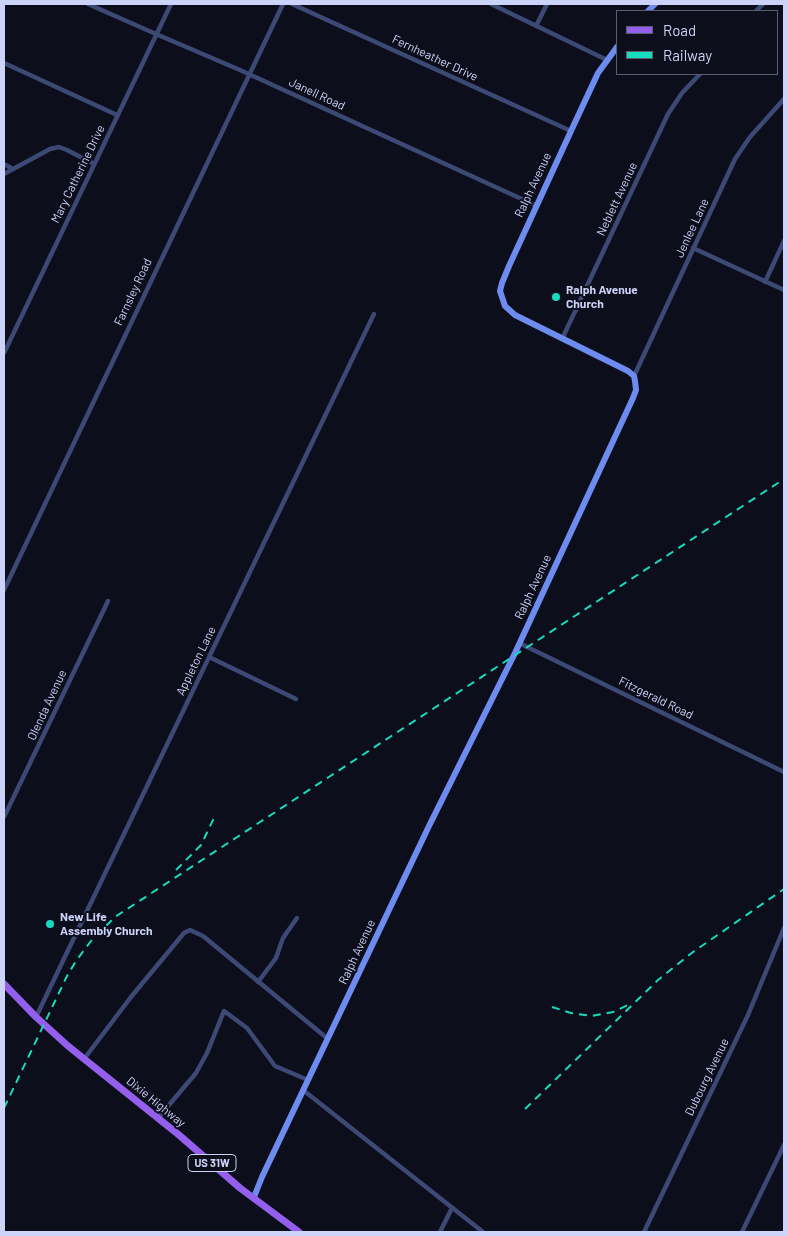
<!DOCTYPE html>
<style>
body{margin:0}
#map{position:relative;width:788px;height:1236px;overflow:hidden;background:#0d0e1b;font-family:Barlow,sans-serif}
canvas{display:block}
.frame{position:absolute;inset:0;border:5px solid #ccd3f9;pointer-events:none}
.legend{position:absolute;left:616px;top:10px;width:162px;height:65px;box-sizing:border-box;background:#0d0e1b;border:1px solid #595d74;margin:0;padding:6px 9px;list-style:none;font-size:15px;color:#ccd3f9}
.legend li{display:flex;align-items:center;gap:10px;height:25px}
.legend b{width:25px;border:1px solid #595d74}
</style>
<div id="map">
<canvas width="788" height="1236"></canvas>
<div class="frame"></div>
<ul class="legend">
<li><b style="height:6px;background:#945fed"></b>Road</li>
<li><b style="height:6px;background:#18dabc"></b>Railway</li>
</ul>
</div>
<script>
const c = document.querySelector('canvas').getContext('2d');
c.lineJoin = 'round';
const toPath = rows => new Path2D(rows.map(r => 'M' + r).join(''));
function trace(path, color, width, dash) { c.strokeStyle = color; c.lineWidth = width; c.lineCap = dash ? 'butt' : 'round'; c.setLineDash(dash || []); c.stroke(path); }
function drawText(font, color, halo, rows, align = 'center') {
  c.font = font + ' Barlow,sans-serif'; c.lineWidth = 4; c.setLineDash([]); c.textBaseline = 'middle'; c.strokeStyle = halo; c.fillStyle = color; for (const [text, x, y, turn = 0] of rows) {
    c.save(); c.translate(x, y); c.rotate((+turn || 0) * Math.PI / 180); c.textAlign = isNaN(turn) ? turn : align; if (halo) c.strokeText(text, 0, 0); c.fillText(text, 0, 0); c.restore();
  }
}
const street = toPath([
 [88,4,156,34,240,70,537,206],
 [292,4,571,131],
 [491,4,607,60],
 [756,11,763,4],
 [536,26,547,4],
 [4,63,117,115],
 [4,164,13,169],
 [4,174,50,149,59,147,67,150,94,164],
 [693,248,784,290],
 [765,282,784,241],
 [562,339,668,114,682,93,700,74],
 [4,353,171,4],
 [634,376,735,159,750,137,784,99],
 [4,590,283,4],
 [519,643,784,772],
 [209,657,296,699],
 [4,817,108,601],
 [258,982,276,958,283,938,297,918],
 [36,1017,374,314],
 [84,1059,131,997,184,933,190,930,203,936,328,1039],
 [303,1090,483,1232],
 [158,1118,196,1073,207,1053,224,1011,247,1028,275,1066,308,1080],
 [440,1232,452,1208],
 [644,1232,748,1015,784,928],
 [742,1232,784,1145]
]);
const secondary = toPath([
 [648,11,655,4],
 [254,1197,262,1177,308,1080,429,826,515,653,633,398,636,390,635,381,634,376,628,371,515,315,505,306,500,291,502,283,509,266,571,131,598,73,617,47]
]);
const primary = toPath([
 [4,984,36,1017,68,1046,179,1135,240,1188,299,1232]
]);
const rail = toPath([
 [176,870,201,845,214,818],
 [552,1007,571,1013,592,1016,613,1012,628,1005],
 [4,1108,67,976,76,961,91,941,115,917,784,479],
 [525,1109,658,980,693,952,784,889]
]);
const markers = [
 [556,297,5,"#18dabc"],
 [50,924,5,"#18dabc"]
];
const shields = [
 [212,1163,48]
];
const shieldNames = [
 ["US 31W",212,1163]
];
const streetNames = [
 ["Fernheather Drive",435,58,25],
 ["Janell Road",317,94,25],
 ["Mary Catherine Drive",78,174,-64],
 ["Ralph Avenue",533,185,-65],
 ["Neblett Avenue",617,199,-65],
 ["Jenlee Lane",692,228,-65],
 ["Farnsley Road",133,292,-65],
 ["Ralph Avenue",533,587,-65],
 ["Appleton Lane",196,661,-64],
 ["Fitzgerald Road",656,698,26],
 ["Olenda Avenue",47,705,-65],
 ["Ralph Avenue",357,952,-65],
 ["Dubourg Avenue",707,1077,-64],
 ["Dixie Highway",156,1102,39]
];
const poiNames = [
 ["Ralph Avenue",566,290],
 ["Church",566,304],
 ["New Life",60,917],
 ["Assembly Church",60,931]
];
trace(street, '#3d4975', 4.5);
trace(secondary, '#6e8bef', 6);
trace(primary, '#945fed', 7);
trace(rail, '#18dabc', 2, [8, 6]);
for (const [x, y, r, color] of markers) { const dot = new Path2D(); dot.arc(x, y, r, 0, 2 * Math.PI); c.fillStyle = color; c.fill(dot); trace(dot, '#0d0e1b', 2); }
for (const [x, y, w] of shields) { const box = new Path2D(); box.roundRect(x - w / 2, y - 8.5, w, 17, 4); c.fillStyle = '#0d0e1b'; c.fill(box); trace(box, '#ccd3f9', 1); }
drawText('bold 11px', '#ccd3f9', null, shieldNames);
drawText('12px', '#ccd3f9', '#0d0e1b', streetNames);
drawText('bold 12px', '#ccd3f9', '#0d0e1b', poiNames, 'left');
</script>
